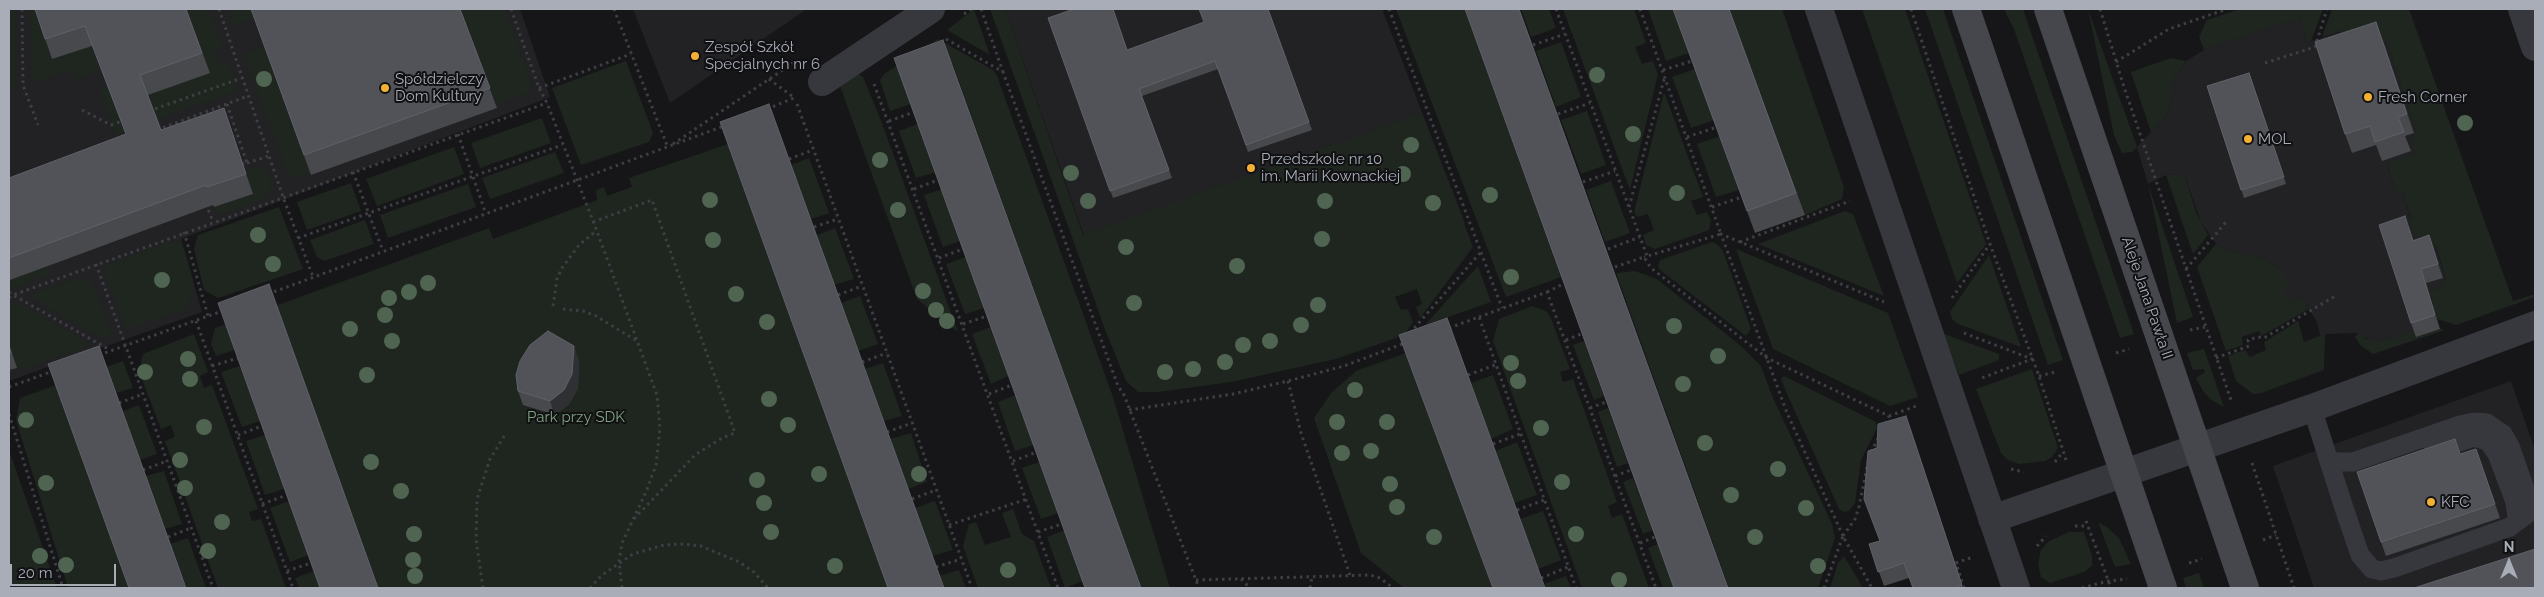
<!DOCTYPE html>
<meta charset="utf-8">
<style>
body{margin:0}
#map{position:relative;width:2544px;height:597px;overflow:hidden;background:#161618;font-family:Raleway,sans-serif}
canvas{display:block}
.frame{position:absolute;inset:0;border:10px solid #a8adb8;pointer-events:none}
.north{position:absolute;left:2484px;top:537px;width:50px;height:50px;-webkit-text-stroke:4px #111113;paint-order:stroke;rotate:0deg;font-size:14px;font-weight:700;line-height:20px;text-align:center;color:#a8adb8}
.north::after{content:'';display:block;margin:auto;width:18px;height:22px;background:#a8adb8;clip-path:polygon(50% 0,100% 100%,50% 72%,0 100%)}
.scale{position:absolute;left:10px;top:564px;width:106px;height:22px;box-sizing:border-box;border:2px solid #a8adb8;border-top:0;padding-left:6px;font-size:15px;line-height:18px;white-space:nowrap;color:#a8adb8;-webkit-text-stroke:4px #111113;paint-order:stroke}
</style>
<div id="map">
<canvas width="2544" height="597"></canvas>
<div class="frame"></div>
<div class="north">N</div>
<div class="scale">20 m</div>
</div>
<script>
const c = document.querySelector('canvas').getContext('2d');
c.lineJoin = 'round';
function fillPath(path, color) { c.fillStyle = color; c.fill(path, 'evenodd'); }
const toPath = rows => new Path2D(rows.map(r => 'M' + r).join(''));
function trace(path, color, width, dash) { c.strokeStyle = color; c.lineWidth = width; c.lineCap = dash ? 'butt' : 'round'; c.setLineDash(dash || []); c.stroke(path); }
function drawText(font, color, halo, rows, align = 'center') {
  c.font = font + ' Raleway,sans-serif'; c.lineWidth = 4; c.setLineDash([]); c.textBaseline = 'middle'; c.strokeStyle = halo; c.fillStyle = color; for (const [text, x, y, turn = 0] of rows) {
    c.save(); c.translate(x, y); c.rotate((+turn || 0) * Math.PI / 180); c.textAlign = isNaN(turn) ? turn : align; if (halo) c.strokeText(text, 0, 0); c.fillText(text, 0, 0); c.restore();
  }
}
const built = toPath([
 [9,9,520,9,550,97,181,239,202,312,9,381],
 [633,9,807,9,670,103],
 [1005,9,1382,9,1465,223,1133,376],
 [2300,18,2308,42,2343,31,2357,47,2385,38,2417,134,2416,153,2387,164,2397,196,2403,194,2420,251,2435,245,2446,280,2445,286,2430,292,2432,311,2418,329,2380,341,2371,341,2357,333,2325,334,2321,337,2316,320,2301,297,2292,303,2282,289,2278,268,2267,260,2226,249,2216,244,2201,222,2184,174,2166,175,2148,184,2137,147,2167,115,2172,99,2172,87,2177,74,2186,61,2204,50],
 [2511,381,2535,450,2535,588,2314,588,2273,466]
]);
const green = toPath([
 [9,9,16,9,17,88,9,91],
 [29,9,52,9,52,59,92,46,101,70,75,79,71,69,32,82],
 [186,9,208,9,223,48,213,52,217,64,227,60,239,90,116,135,99,88,107,86,115,107,209,73],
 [228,9,250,9,254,19,234,26],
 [461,9,505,9,531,83,530,92,496,104],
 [974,9,990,55,947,30],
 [990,9,1005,9,1083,235,1422,113,1473,247,1420,318,1416,307,1422,304,1417,289,1395,297,1401,310,1408,309,1413,322,1406,332,1396,338,1336,359,1231,382,1158,392,1138,392,1126,381,1106,332],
 [1396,9,1465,9,1561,277,1506,297],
 [1521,9,1549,9,1556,28,1531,37],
 [1563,9,1634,9,1646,43,1635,47,1642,64,1653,61,1658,74,1630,190],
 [1648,9,1673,9,1689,53,1666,61],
 [1729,9,1782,9,1844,187,1842,199,1805,215],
 [1862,9,1905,9,1986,244,1957,283],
 [1925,9,1943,9,2063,360,2048,365],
 [2004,9,2023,9,2134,334,2120,338,2014,29],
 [2088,9,2137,147,2132,152,2122,153,2114,135],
 [2240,9,2323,9,2311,41,2308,42,2300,18,2204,50,2199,37,2207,20],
 [2332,9,2409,9,2513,301,2535,294,2535,297,2456,325,2431,317,2432,301,2429,292,2444,286,2443,280,2446,279,2436,246,2420,251,2409,220,2411,219,2403,194,2397,196,2387,163,2416,153,2410,137,2417,134,2385,38,2357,47,2348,47,2342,31,2322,37],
 [938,39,993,70,997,76,1113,397,1170,588,1141,588,952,62,911,104,890,111,880,80,884,74],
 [1561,42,1581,97,1556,107,1536,51],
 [264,47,311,175,292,177,287,171,244,55],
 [2171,58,2186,61,2177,74,2172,87,2172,99,2167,115,2151,132,2131,72],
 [626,61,653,133,649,142,581,165,552,88],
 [1695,69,1714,120,1691,128,1672,77],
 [856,72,863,77,880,118,958,332,917,299,840,86],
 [1664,92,1703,197,1691,201,1697,215,1707,212,1711,220,1709,230,1655,249,1646,245,1643,235,1654,230,1648,214,1637,217,1634,212],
 [1587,111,1606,165,1581,174,1561,120],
 [542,118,551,143,480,168,471,143],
 [918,124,936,172,916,178,899,131],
 [1720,136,1739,190,1716,197,1697,144],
 [728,144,888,588,378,588,227,328,235,350,216,356,211,344,215,328,489,228,493,239,597,200,596,190,604,187,607,196,632,187,629,178],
 [454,147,464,174,377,206,366,179],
 [555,152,564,173,490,199,482,178],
 [809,158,829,213,811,219,791,165],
 [264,165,272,184,269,191,260,201,224,214,217,213,214,207,253,194,245,171],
 [2184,174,2196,212,2208,235,2193,254,2166,175],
 [1611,181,1630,233,1605,242,1586,190],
 [351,183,361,211,307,230,297,202],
 [468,184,476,207,388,238,380,215],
 [2148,184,2193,317,2177,323,2151,198],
 [942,189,960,241,943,247,924,195],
 [279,207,303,269,218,298,204,290,194,249,198,235],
 [1845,211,1853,214,1884,296,1758,244],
 [365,220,374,244,324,261,317,257,310,240],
 [835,228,854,279,834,285,817,235],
 [171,241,181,244,184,248,193,280,193,294,185,309,126,330,104,271,109,264],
 [1712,242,1718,245,1723,251,1751,329,1746,336,1660,270,1658,266,1660,260],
 [2216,244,2226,249,2267,260,2278,268,2291,283,2283,289,2292,303,2301,296,2309,309,2261,336,2259,331,2242,337,2243,345,2226,351,2197,267],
 [1736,249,1888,313,1918,397,1890,406,1773,349],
 [1989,255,2021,347,1958,324,1952,319,1950,312],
 [966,257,984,308,965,314,946,264],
 [48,266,51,275,16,287,9,283,9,278,10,280],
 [1478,266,1491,302,1425,325],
 [1635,271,1657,279,1741,346,1761,366,1773,398,1832,524,1835,538,1818,588,1729,588,1616,273],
 [81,277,92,281,112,334,101,338,28,296],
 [860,296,878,344,858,351,841,303],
 [19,303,91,345,9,374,9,370,16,368,9,344,9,307],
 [1532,306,1546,311,1550,316,1570,369,1560,372,1563,382,1573,379,1617,502,1608,506,1612,518,1622,514,1649,588,1582,588,1493,341,1499,319],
 [2298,321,2304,342,2325,334,2324,370,2261,393,2253,394,2236,381,2228,356,2245,350,2250,357,2266,350,2264,342],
 [2425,324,2445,330,2373,354,2360,345,2355,337,2359,333,2366,339,2380,341,2418,329],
 [991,327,1009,376,991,384,972,334],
 [194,334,208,372,200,376,204,388,212,385,258,509,249,512,252,521,261,519,286,588,218,588,165,441,175,437,171,425,161,429,143,382,140,366,143,354],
 [1944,334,1999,354,1999,360,1959,375],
 [1584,341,1604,396,1594,400,1573,345],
 [2204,349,2224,407,2211,400,2203,391,2196,378,2205,372,2204,369,2193,370,2187,353],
 [1406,353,1493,588,1404,588,1361,553,1314,418,1332,392,1356,371],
 [123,361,133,388,116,393,108,371,129,588,68,588,16,420,20,398],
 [883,363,902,416,884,421,865,369],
 [240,366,260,421,242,427,221,372],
 [2032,369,2058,448,2052,457,2045,461,2019,464,2008,460,2001,453,1976,389],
 [1493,375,1513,429,1491,439,1471,383],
 [1784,376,1876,422,1877,428,1861,460,1855,503,1849,511,1844,512,1839,509,1784,387,1781,379],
 [1016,395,1034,445,1015,451,998,402],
 [139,405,157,454,140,460,123,411],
 [1608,408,1628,463,1617,467,1598,412],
 [911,433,927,482,908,489,890,439],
 [265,435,284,489,265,495,246,441],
 [1517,442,1537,495,1514,503,1496,451],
 [9,450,57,588,9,588],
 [1040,462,1058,513,1041,519,1022,468],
 [164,471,182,524,165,529,146,476],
 [1633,478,1653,530,1643,534,1623,482],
 [289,501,309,555,290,562,270,508],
 [935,501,953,550,932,556,915,508],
 [1013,509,1022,534,1034,541,1051,588,978,588,963,546,969,524,976,522,985,545,1011,537,1002,513],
 [1543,511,1561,560,1538,569,1520,519],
 [2098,522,2108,528,2119,538,2131,564,2115,567],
 [1065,530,1083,581,1065,588,1047,537],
 [2069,532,2084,532,2092,556,2092,566,2084,572,2050,583,2041,577,2038,564,2041,550,2049,541],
 [188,538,206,588,187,588,170,544],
 [1658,544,1674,588,1663,588,1648,548],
 [1844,556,1859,581,1862,588,1830,588,1838,563],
 [959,570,966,588,944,588,939,576],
 [314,571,320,588,299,588,295,578],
 [2199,573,2204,588,2186,588,2183,578],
 [1566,576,1571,588,1545,588,1544,584]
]);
const path = toPath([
 [22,9,23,85,38,125],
 [219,9,283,197,313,277],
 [511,9,539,88,547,103,595,226,657,395,660,428,656,465,646,492,622,543,619,562,622,588],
 [614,9,668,148],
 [981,9,1003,72],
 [1389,9,1502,308],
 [1556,9,1647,256],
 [1640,9,1721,234,1644,257],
 [1911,9,1990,244,2039,376,2066,460],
 [2100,9,2124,87,2232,403],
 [964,14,971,9],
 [946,39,1003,72,1118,386,1124,395,1199,588],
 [1533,45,1565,34],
 [2116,62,2169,29,2227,9],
 [2265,63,2315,47,2327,9],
 [1663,70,1692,61],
 [769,79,792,96],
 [874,84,1058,588],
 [539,88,631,54],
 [227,104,247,163,243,164],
 [797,104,972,588],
 [767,109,794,98],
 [82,110,111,125,125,120],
 [149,111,242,78],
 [1558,114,1590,103],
 [889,121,914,112],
 [157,130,248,96],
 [458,134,486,214],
 [1687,137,1717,127],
 [673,144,796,61],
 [789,159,813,150],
 [247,163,269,156],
 [353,172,383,251],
 [1583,182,1615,171],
 [914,189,938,180],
 [206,204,213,222],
 [1629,207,1665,76],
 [1712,207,1742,197],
 [593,222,652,200,735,433,722,438,695,455,632,521],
 [814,227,838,219],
 [184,232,208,316],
 [298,238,562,145],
 [1740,242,1850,201],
 [1608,249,1640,237],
 [939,258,963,249],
 [96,264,213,588],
 [1615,267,1644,257,1651,268,1767,358,1889,416,1885,425],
 [2186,269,2226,222],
 [9,292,13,295,547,103],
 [1547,292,1563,284],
 [268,294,724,126],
 [838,295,862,286],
 [9,298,13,295,110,350],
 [1952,298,1990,244],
 [553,306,557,279,562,268,579,245,596,231],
 [563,309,583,311,596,316,637,341],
 [1479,317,1547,292,1656,588],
 [196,321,293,588],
 [963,324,987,316],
 [1449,328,1479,317,1576,588],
 [2190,330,2205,327],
 [1410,333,1480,253],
 [1964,333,2032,359,1979,379],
 [1566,340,1581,334],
 [2116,353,2129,349],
 [99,355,225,310],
 [2216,358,2249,346,2248,340,2258,337,2264,338,2337,295],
 [862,362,887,353],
 [212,366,238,358],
 [1468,375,1495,365],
 [2039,376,2055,372],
 [1288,381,1301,433,1350,575],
 [9,387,53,371],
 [989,394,1012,385],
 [119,403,143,394],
 [1590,408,1606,402],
 [1129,410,1233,394,1288,381,1344,366,1405,343],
 [9,414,63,588],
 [1889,416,1919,405],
 [887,432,912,423],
 [238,435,262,426],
 [1493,444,1520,434],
 [1871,452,1880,435],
 [1013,461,1037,452],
 [2055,462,2063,452],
 [2252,463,2294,588],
 [2011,469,2024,472],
 [143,470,167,461],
 [1615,476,1631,470],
 [912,499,936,490],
 [262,504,287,495],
 [1517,510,1544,500],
 [2086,521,2111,588],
 [949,525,1027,499],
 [2075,526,2087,526],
 [1038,532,1062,524],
 [1843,536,1787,413,1721,234,1884,302],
 [1843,536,1855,519,1859,507,1869,457],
 [168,537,191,528],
 [2263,540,2276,535],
 [1640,543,1655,537],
 [2037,546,2046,536],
 [2189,563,2202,559],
 [936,567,961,559],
 [287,571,311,563],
 [1541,578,1568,567],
 [1241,579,1250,588],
 [1196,580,1370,575,1380,578,1393,588],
 [483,588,476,539,477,499,490,459,505,435],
 [590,588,602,575,633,554,664,545,681,544,701,546,739,562,754,572,768,588],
 [1310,588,1312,577],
 [1824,588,1843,536,1872,588],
 [1964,588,1956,563,1973,557],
 [2082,588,2108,581,2127,579]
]);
const lane = toPath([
 [2312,408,2344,508,2360,555,2372,569,2381,571,2394,568,2510,527,2526,515,2527,499,2525,489,2510,446,2503,434,2487,423,2474,422,2460,425,2353,462,2335,462,2328,458],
 [2433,451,2474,437,2488,441,2497,454,2515,502,2517,518,2515,523]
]);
const street = toPath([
 [1819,9,2016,588],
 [2522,9,2535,47],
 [822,82,931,9],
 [1992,519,2312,408,2535,325]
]);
const secondary = toPath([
 [1966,9,2163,588],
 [2048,9,2245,588]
]);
const trees = [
 [1597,75],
 [264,79],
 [2465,123],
 [1633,134],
 [1411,145],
 [880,160],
 [1071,173],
 [1403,174],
 [1677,193],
 [1490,195],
 [710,200],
 [1088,201],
 [1325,201],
 [1433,203],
 [898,210],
 [258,235],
 [1322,239],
 [713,240],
 [1126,247],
 [273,264],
 [1237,266],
 [1511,277],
 [162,280],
 [428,283],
 [923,291],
 [409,292],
 [736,294],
 [389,298],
 [1134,303],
 [1318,305],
 [936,310],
 [385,315],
 [947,321],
 [767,322],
 [1301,325],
 [1674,326],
 [350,329],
 [392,341],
 [1270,341],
 [1243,345],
 [1718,356],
 [188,359],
 [1225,362],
 [1511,363],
 [1193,369],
 [145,372],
 [1165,372],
 [367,375],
 [190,379],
 [1518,381],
 [1683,384],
 [1355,390],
 [769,399],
 [26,420],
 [1337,422],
 [1387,422],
 [788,425],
 [204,427],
 [1541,428],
 [1705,443],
 [1371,451],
 [1342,453],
 [180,460],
 [371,462],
 [1778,469],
 [819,474],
 [919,474],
 [757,480],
 [1562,482],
 [46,483],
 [1390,484],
 [185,488],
 [401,491],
 [1731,495],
 [764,503],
 [1397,507],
 [1806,508],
 [222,522],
 [771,532],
 [414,534],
 [1576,534],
 [1434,537],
 [1755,537],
 [208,551],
 [40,556],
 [413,560],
 [66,565],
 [835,566],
 [1818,566],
 [1008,570],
 [415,576],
 [1619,580]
];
const wall = toPath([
 [35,9,186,9,210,73,148,95,161,130,231,128,253,194,214,207,213,205,10,280,9,278,9,178,126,134,92,46,52,59],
 [251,9,460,9,497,108,311,175],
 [1268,9,1312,130,1248,152,1218,69,1142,96,1172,178,1113,198,1048,18,1127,50],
 [1673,9,1729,9,1805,215,1755,233],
 [2383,41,2414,133,2405,136,2411,151,2382,161,2376,145,2352,153,2345,134],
 [2249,73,2286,184,2244,198,2207,86],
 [2410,230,2413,240,2429,235,2443,278,2426,283,2440,329,2416,337,2411,323],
 [9,344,17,368,9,370],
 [579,360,578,388,569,404,555,415,523,405,518,391],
 [1906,416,1911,430,1963,588,1913,588,1909,578,1884,586,1869,544,1879,541,1877,448],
 [2476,449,2500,518,2386,556,2381,542,2460,454]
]);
const shadedWall = toPath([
 [2376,22,2383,41,2414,133,2407,114],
 [224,108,231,128,253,194,246,174],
 [2429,235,2434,249,2443,278,2438,264],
 [2421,269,2426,283,2440,329,2435,315],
 [574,346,579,360,578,388,569,404,555,415,550,401],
 [1906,416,1911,430,1963,588]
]);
const building = toPath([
 [35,9,186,9,202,53,140,75,161,130,224,108,246,174,207,187,206,185,9,258,9,178,126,134,85,26,45,39,35,9],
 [251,9,460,9,490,88,304,155,251,9],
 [1074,9,1113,9,1127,50,1204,22,1199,9,1268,9,1309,122,1246,145,1215,61,1139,89,1169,170,1110,191,1048,18,1074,9],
 [1465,9,1519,9,1728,588,1674,588,1465,9],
 [1673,9,1729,9,1796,193,1747,211,1673,9],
 [2376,22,2407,114,2398,117,2404,132,2375,142,2370,126,2345,134,2315,42,2376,22],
 [943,40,1141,588,1085,588,894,58,943,40],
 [2249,73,2284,177,2241,190,2207,86,2249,73],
 [769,104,944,588,888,588,720,122,769,104],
 [2405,216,2413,241,2429,235,2438,264,2421,269,2435,315,2411,323,2379,225,2405,216],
 [269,284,378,588,320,588,218,303,269,284],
 [1447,318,1545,588,1493,588,1399,335,1447,318],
 [548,331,574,346,572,374,564,390,550,401,518,391,516,375,520,361,530,345,548,331],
 [9,345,11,353,9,354,9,345],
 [99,346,186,588,129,588,48,364,99,346],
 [1906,416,1962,585,1954,588,1913,588,1904,563,1878,572,1869,544,1880,541,1864,499,1868,451,1877,448,1878,424,1906,416],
 [2455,439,2460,454,2476,449,2495,504,2381,542,2357,472,2455,439],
 [2535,549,2535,588,2414,588,2535,549]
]);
const markers = [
 [695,56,5,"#f2b134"],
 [385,88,5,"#f2b134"],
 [2368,97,5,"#f2b134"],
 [2248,139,5,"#f2b134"],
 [1251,168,5,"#f2b134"],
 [2431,502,5,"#f2b134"]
];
const poiNames = [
 ["Zespół Szkół",705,47],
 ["Specjalnych nr 6",705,64],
 ["Spółdzielczy",395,79],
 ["Dom Kultury",395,96],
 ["Fresh Corner",2378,97],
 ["MOL",2258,139],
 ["Przedszkole nr 10",1261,159],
 ["im. Marii Kownackiej",1261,176],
 ["KFC",2441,502]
];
const streetNames = [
 ["Aleje Jana Pawła II",2147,298,71]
];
const parkNames = [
 ["Park przy SDK",576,417]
];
fillPath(built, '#222225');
fillPath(green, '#1e261f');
trace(path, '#3d3f44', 3, [2.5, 4]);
trace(lane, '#37383d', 19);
trace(street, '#37383d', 28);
trace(secondary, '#45474d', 28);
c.fillStyle = '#506452';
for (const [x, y] of trees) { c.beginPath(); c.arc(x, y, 8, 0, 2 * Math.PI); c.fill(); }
fillPath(wall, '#47494d');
fillPath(shadedWall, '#2f3033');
fillPath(building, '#525359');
trace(building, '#5f6168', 1);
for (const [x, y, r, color] of markers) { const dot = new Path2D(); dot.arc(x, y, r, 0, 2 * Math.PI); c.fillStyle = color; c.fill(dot); trace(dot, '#111113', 2); }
drawText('15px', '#a8adb8', '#111113', poiNames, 'left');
drawText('15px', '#a8adb8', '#111113', streetNames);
drawText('15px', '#7fa381', '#111113', parkNames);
</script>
